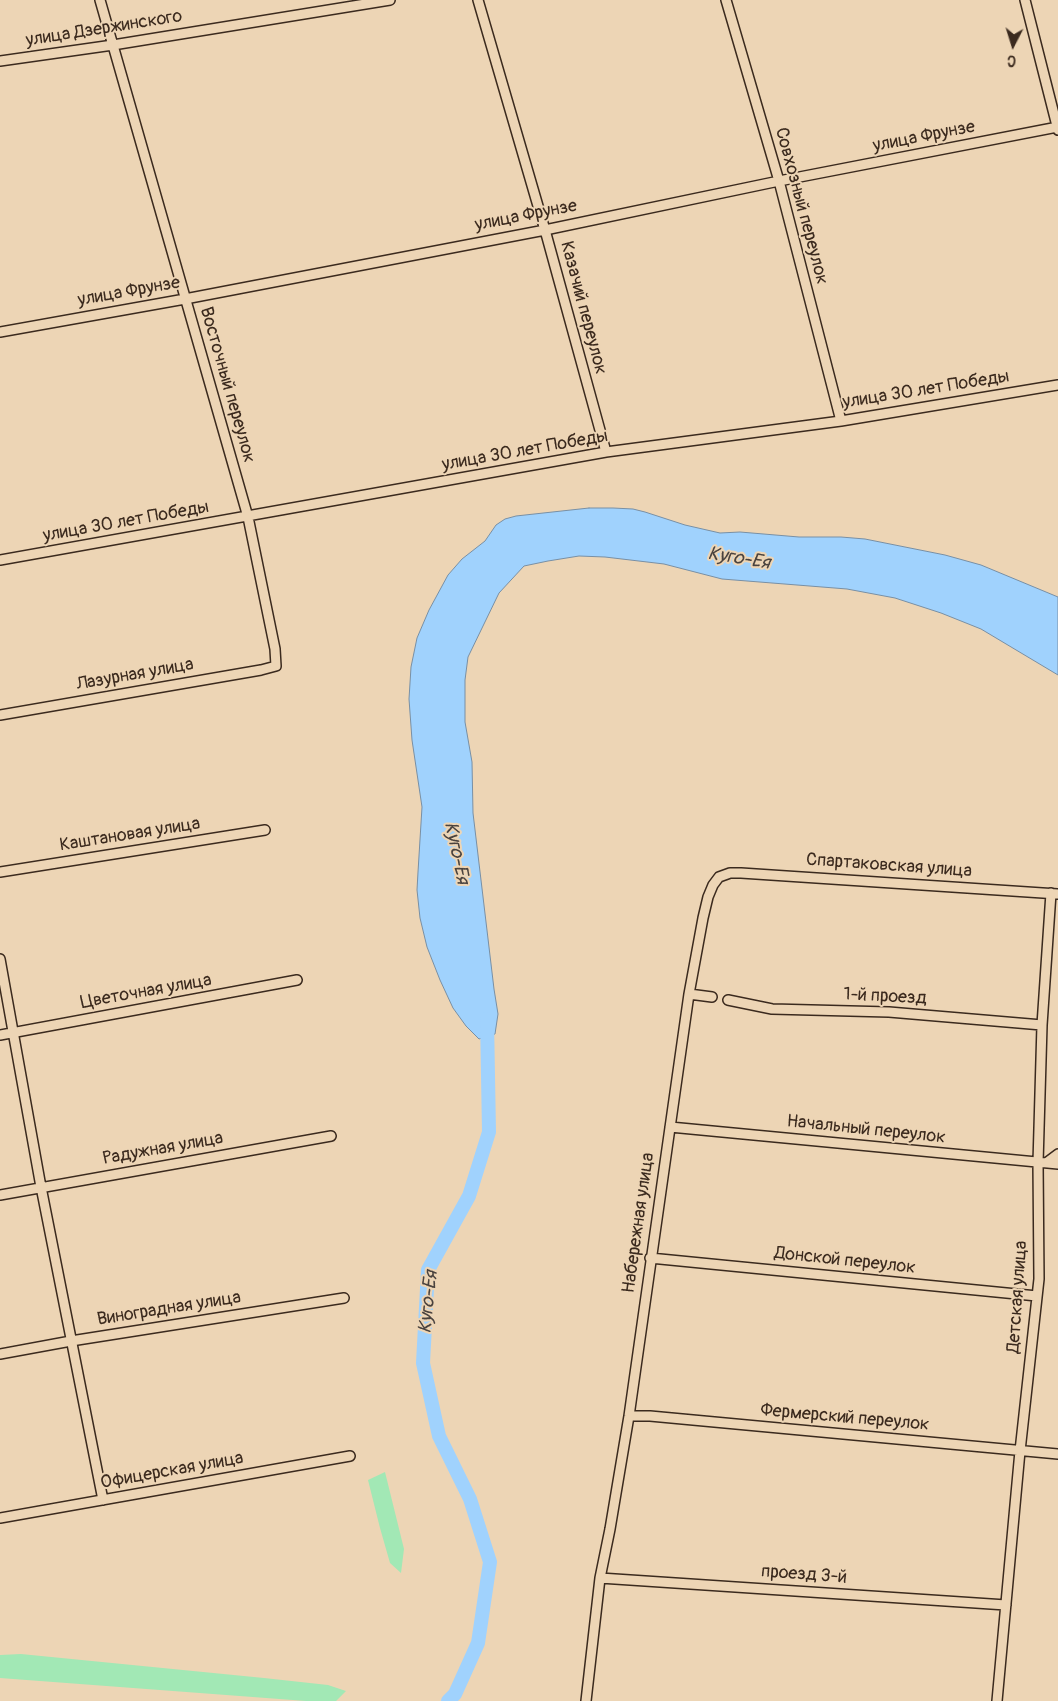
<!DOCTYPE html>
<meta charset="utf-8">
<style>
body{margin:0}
#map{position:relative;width:1058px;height:1701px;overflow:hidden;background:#edd5b5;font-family:Pangolin,sans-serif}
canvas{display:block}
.north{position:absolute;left:988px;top:20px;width:50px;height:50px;-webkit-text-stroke:4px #edd5b5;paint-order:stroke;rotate:185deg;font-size:14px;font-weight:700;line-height:20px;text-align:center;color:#3b2a1e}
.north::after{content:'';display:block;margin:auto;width:18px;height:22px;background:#3b2a1e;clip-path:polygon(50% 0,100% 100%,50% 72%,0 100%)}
</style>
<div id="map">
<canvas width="1058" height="1701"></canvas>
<div class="north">С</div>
</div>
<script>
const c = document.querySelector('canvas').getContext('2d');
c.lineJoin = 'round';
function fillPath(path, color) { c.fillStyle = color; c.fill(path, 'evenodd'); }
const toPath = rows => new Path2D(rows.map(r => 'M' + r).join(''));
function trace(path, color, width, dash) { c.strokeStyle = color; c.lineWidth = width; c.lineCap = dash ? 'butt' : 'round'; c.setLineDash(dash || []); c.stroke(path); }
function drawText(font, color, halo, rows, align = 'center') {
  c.font = font + ' Pangolin,sans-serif'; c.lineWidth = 4; c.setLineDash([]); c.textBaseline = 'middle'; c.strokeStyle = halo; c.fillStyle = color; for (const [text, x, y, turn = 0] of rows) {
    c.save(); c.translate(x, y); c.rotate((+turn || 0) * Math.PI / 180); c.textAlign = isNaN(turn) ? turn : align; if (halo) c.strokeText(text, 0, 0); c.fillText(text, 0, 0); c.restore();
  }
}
const green = toPath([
 [385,1472,404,1549,401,1573,390,1563,380,1528,368,1480],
 [21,1654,264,1678,328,1685,346,1691,336,1701,306,1701,0,1678,0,1655]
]);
const water = toPath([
 [589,508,613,508,633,509,645,512,685,525,720,533,740,532,799,537,841,537,865,539,945,555,981,565,1058,597,1058,675,981,629,941,613,895,598,847,589,722,579,664,564,605,557,579,556,548,561,524,566,499,593,468,657,465,680,465,722,472,762,473,813,494,989,498,1014,495,1034,479,1039,466,1026,453,1008,440,980,427,947,420,918,417,890,418,872,422,807,412,740,409,699,411,667,417,638,429,610,448,575,462,559,485,541,496,525,505,519,516,516,589,508]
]);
const river = toPath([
 [448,1701,455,1694,478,1643,490,1562,470,1499,439,1436,423,1363,428,1270,469,1196,489,1132,487,1019]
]);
const minor = toPath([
 [478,0,545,230,606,452],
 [726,0,779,181,841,421],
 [1025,0,1058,130],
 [0,61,113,45,390,0],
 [0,332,185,299,545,230,779,181,1058,127],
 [0,560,606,452,841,421,1058,385],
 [0,715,261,670,276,666,275,649,248,517,100,0],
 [0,872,265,830],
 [0,959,41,1187,103,1500],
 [689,994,712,997],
 [728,1000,772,1009,889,1012,1042,1025],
 [0,1035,297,980],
 [670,1127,1058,1164],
 [1046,1163,1058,1154],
 [0,1195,331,1136],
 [650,1258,1037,1296],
 [0,1354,71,1341,344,1298],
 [629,1416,650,1416,1058,1454],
 [0,1518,350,1456],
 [600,1578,1006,1605],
 [586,1701,600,1578,610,1529,629,1416,689,994,703,918,708,897,713,885,719,877,730,873,741,873,1058,894],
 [997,1701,1020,1451,1039,1279,1038,1163,1042,1025,1051,893]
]);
const streetNames = [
 ["улица Дзержинского",104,29,-9],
 ["улица Фрунзе",924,137,-11],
 ["Совхозный переулок",801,206,75],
 ["улица Фрунзе",526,216,-11],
 ["улица Фрунзе",129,292,-10],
 ["Казачий переулок",583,308,75],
 ["Восточный переулок",227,385,74],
 ["улица 30 лет Победы",926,390,-9],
 ["улица 30 лет Победы",525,451,-10],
 ["улица 30 лет Победы",126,522,-10],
 ["Лазурная улица",135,675,-10],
 ["Каштановая улица",130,835,-9],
 ["Спартаковская улица",889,866,4],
 ["Цветочная улица",146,992,-10],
 ["1-й проезд",885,997,3],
 ["Начальный переулок",866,1130,6],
 ["Радужная улица",163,1149,-10],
 ["Набережная улица",639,1223,-82],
 ["Донской переулок",845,1261,6],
 ["Детская улица",1018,1297,-86],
 ["Виноградная улица",169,1309,-9],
 ["Фермерский переулок",845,1418,5],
 ["Офицерская улица",172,1471,-10],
 ["проезд 3-й",804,1575,4]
];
const waterNames = [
 ["Куго-Ея",739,559,9],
 ["Куго-Ея",456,853,78],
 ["Куго-Ея",429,1302,-84]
];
fillPath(green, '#a2e8b5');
fillPath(water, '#a0d2fd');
trace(water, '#788fa4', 1);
trace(river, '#a0d2fd', 14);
trace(minor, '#3b2a1e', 12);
trace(minor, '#edd5b5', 9);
drawText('18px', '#3b2a1e', '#edd5b5', streetNames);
drawText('italic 19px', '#4a433f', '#edd5b5', waterNames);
</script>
